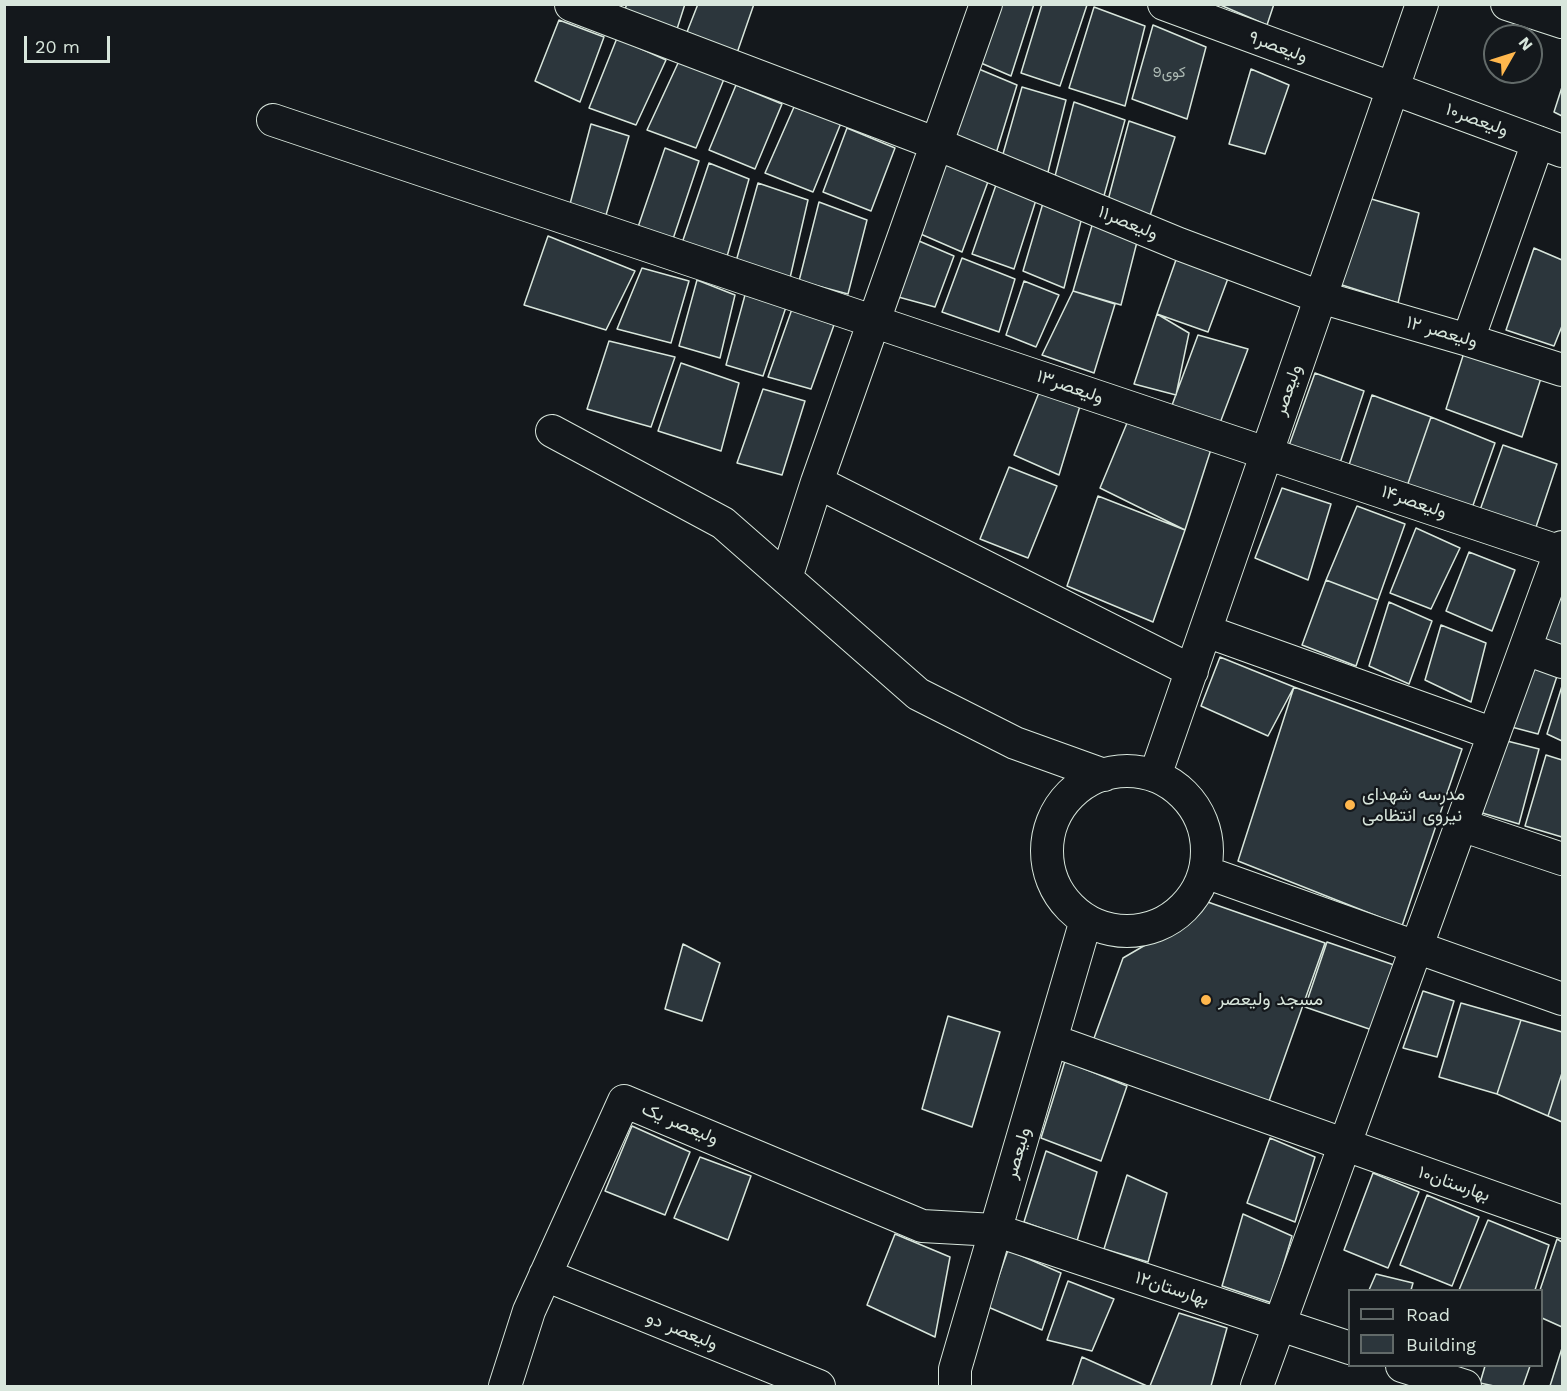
<!DOCTYPE html>
<meta charset="utf-8">
<style>
body{margin:0}
#map{position:relative;width:1567px;height:1391px;overflow:hidden;background:#14181c;font-family:"Work Sans",sans-serif}
canvas{display:block}
.frame{position:absolute;inset:0;border:6px solid #d8e6dc;pointer-events:none}
.legend{position:absolute;left:1348px;top:1289px;width:195px;height:78px;box-sizing:border-box;background:#14181c;border:2px solid #626a69;margin:0;padding:8px 10px;list-style:none;font-size:18px;color:#d8e6dc}
.legend li{display:flex;align-items:center;gap:12px;height:30px}
.legend b{width:30px;border:2px solid #626a69}
.north{position:absolute;left:1483px;top:24px;width:60px;height:60px;box-sizing:border-box;background:#14181c;border:2px solid #626a69;border-radius:50%;rotate:51deg;font-size:16px;font-weight:700;line-height:24px;text-align:center;color:#d8e6dc}
.north::after{content:'';display:block;margin:auto;width:21px;height:27px;background:#ffb74d;clip-path:polygon(50% 0,100% 100%,50% 72%,0 100%)}
.scale{position:absolute;left:24px;top:36px;width:86px;height:27px;box-sizing:border-box;border:3px solid #d8e6dc;border-top:0;padding-left:8px;font-size:18px;line-height:21px;white-space:nowrap;color:#d8e6dc;-webkit-text-stroke:4px #14181c;paint-order:stroke}
</style>
<div id="map">
<canvas width="1567" height="1391"></canvas>
<div class="frame"></div>
<ul class="legend">
<li><b style="height:8px;background:#14181c"></b>Road</li>
<li><b style="height:16px;background:#2c363c"></b>Building</li>
</ul>
<div class="north">N</div>
<div class="scale">20 m</div>
</div>
<script>
const c = document.querySelector('canvas').getContext('2d');
c.lineJoin = 'round';
function fillPath(path, color) { c.fillStyle = color; c.fill(path, 'evenodd'); }
const toPath = rows => new Path2D(rows.map(r => 'M' + r).join(''));
function trace(path, color, width, dash) { c.strokeStyle = color; c.lineWidth = width; c.lineCap = dash ? 'butt' : 'round'; c.setLineDash(dash || []); c.stroke(path); }
function drawText(font, color, halo, rows, align = 'center') {
  c.font = font + ' "Work Sans",Vazirmatn,sans-serif'; c.lineWidth = 4.5; c.setLineDash([]); c.textBaseline = 'middle'; c.strokeStyle = halo; c.fillStyle = color; for (const [text, x, y, turn = 0] of rows) {
    c.save(); c.translate(x, y); c.rotate((+turn || 0) * Math.PI / 180); c.textAlign = isNaN(turn) ? turn : align; if (halo) c.strokeText(text, 0, 0); c.fillText(text, 0, 0); c.restore();
  }
}
const building = toPath([
 [627,4,685,4,677,29,625,9,627,4],
 [698,4,754,4,737,53,687,32,698,4],
 [993,4,1034,4,1011,76,974,60,993,4],
 [1042,4,1087,5,1060,86,1021,73,1042,4],
 [1218,4,1274,4,1267,25,1218,4],
 [1094,7,1145,26,1125,106,1069,88,1094,7],
 [559,20,604,37,580,102,535,81,559,20],
 [1153,25,1206,47,1187,119,1132,99,1153,25],
 [617,38,666,60,636,125,589,108,617,38],
 [679,61,724,79,696,148,647,130,679,61],
 [974,67,1017,85,994,160,945,142,974,67],
 [1251,69,1289,85,1265,154,1229,144,1251,69],
 [736,85,782,104,755,169,709,150,736,85],
 [1022,87,1066,100,1046,180,1001,161,1022,87],
 [1562,87,1562,116,1554,112,1562,87],
 [1074,102,1125,120,1102,203,1054,180,1074,102],
 [794,107,841,123,813,192,765,173,794,107],
 [1129,121,1175,137,1149,219,1107,204,1129,121],
 [591,124,629,136,606,215,570,204,591,124],
 [847,128,895,148,871,211,823,192,847,128],
 [665,148,699,161,672,242,637,230,665,148],
 [941,157,989,179,962,252,916,232,941,157],
 [709,163,749,179,726,260,681,246,709,163],
 [997,182,1036,200,1014,269,972,254,997,182],
 [758,183,808,200,790,278,735,265,758,183],
 [1368,198,1419,213,1398,303,1339,284,1368,198],
 [819,202,867,220,848,294,799,281,819,202],
 [1043,203,1082,217,1064,288,1023,271,1043,203],
 [1093,222,1138,238,1121,305,1073,291,1093,222],
 [548,236,635,271,606,330,524,305,548,236],
 [912,238,954,256,935,307,891,295,912,238],
 [1534,248,1562,260,1562,326,1554,346,1506,330,1534,248],
 [1178,254,1230,273,1208,332,1157,314,1178,254],
 [962,258,1015,279,999,332,942,312,962,258],
 [642,268,689,281,671,343,617,329,642,268],
 [697,280,735,295,720,358,679,346,697,280],
 [1024,281,1059,295,1036,347,1006,335,1024,281],
 [1073,291,1115,304,1094,373,1042,355,1073,291],
 [745,295,786,307,763,376,726,365,745,295],
 [792,309,834,325,811,389,768,377,792,309],
 [1157,314,1189,333,1176,395,1134,384,1157,314],
 [1198,335,1248,349,1217,431,1168,416,1198,335],
 [1468,340,1543,372,1522,437,1446,409,1468,340],
 [609,341,675,357,651,427,587,409,609,341],
 [681,363,739,383,721,451,658,431,681,363],
 [1315,373,1364,391,1338,469,1286,454,1315,373],
 [763,389,805,401,782,475,737,463,763,389],
 [1040,390,1080,406,1059,475,1014,455,1040,390],
 [1372,395,1431,417,1405,492,1346,474,1372,395],
 [1132,411,1214,440,1185,530,1100,488,1132,411],
 [1431,417,1495,443,1471,511,1405,492,1431,417],
 [1503,445,1557,464,1535,530,1480,510,1503,445],
 [1009,467,1057,486,1028,558,980,539,1009,467],
 [1282,488,1331,504,1308,580,1255,558,1282,488],
 [1098,496,1185,530,1153,622,1067,586,1098,496],
 [1357,506,1405,524,1378,600,1326,580,1357,506],
 [1416,528,1460,548,1431,609,1390,593,1416,528],
 [1469,552,1515,570,1492,631,1446,611,1469,552],
 [1562,573,1562,647,1541,638,1562,573],
 [1326,580,1378,600,1356,666,1302,645,1326,580],
 [1389,602,1432,621,1409,684,1369,666,1389,602],
 [1441,625,1486,643,1471,702,1425,680,1441,625],
 [1220,657,1294,687,1268,736,1201,706,1220,657],
 [1525,661,1559,670,1538,734,1504,725,1525,661],
 [1562,686,1562,741,1547,734,1562,686],
 [1294,687,1462,749,1402,926,1238,861,1294,687],
 [1499,739,1539,749,1519,824,1479,812,1499,739],
 [1546,755,1562,760,1562,837,1525,826,1546,755],
 [1202,900,1325,943,1268,1104,1093,1041,1123,958,1166,933,1202,900],
 [1327,942,1397,966,1375,1031,1305,1007,1327,942],
 [683,944,720,963,702,1021,665,1009,683,944],
 [1423,991,1454,1001,1437,1057,1403,1048,1423,991],
 [1461,1003,1521,1020,1497,1094,1439,1077,1461,1003],
 [948,1016,1000,1032,972,1127,922,1109,948,1016],
 [1521,1020,1562,1032,1562,1073,1548,1116,1497,1094,1521,1020],
 [1065,1061,1127,1086,1101,1161,1041,1138,1065,1061],
 [1562,1073,1562,1122,1548,1116,1562,1073],
 [632,1126,690,1152,665,1215,605,1191,632,1126],
 [1270,1138,1315,1157,1295,1222,1247,1203,1270,1138],
 [1046,1151,1097,1172,1077,1241,1024,1222,1046,1151],
 [700,1157,751,1176,728,1240,674,1218,700,1157],
 [1373,1173,1419,1192,1388,1268,1344,1250,1373,1173],
 [1127,1175,1167,1193,1148,1262,1104,1249,1127,1175],
 [1427,1195,1479,1217,1452,1286,1400,1265,1427,1195],
 [1243,1214,1292,1236,1272,1303,1222,1286,1243,1214],
 [1488,1220,1549,1245,1535,1290,1459,1290,1488,1220],
 [895,1234,950,1257,935,1337,867,1305,895,1234],
 [1557,1239,1562,1242,1562,1327,1542,1318,1540,1290,1557,1239],
 [1008,1250,1061,1273,1042,1330,988,1307,1008,1250],
 [1376,1274,1413,1283,1411,1290,1369,1290,1376,1274],
 [1068,1281,1114,1299,1092,1351,1047,1340,1068,1281],
 [1179,1313,1227,1328,1211,1386,1150,1386,1179,1313],
 [1562,1348,1562,1386,1550,1386,1562,1348],
 [1082,1357,1147,1386,1072,1386,1082,1357],
 [1485,1366,1530,1366,1523,1386,1494,1386,1480,1383,1485,1366]
]);
const minor = toPath([
 [1164,4,1562,151],
 [1507,4,1562,22],
 [571,5,937,144,1179,244,1320,297,1468,340,1562,370],
 [273,120,1561,552],
 [1468,340,1538,142],
 [552,431,723,523,918,694,1015,743,1104,775],
 [817,482,1192,671],
 [786,578,817,482,986,4],
 [1206,631,1494,734],
 [1526,649,1562,662],
 '1047 851a80 80 0 1 1 160 0a80 80 0 1 1-160 0Z',
 [1155,776,1422,4],
 [1461,825,1562,859],
 [1205,872,1562,999],
 [1051,1040,1562,1222],
 [545,1275,819,1386],
 [1402,1366,1465,1386],
 [505,1386,529,1311,624,1101,922,1226,995,1230,1350,1348],
 [955,1386,955,1369,1086,920],
 [1257,1386,1562,547]
]);
const markers = [
 [1350,805,6,"#ffb74d"],
 [1206,1000,6,"#ffb74d"]
];
const numberNames = [
 ["کوی9",1169,73]
];
const streetNames = [
 ["ولیعصر۹",1278,47,20],
 ["ولیعصر۱۰",1477,120,20],
 ["ولیعصر۱۱",1128,223,22],
 ["ولیعصر ۱۲",1442,332,16],
 ["ولیعصر۱۳",1070,387,19],
 ["ولیعصر",1288,390,-71],
 ["ولیعصر۱۴",1414,502,19],
 ["ولیعصر یک",680,1124,23],
 ["ولیعصر",1018,1153,-74],
 ["بهارستان۱۰",1454,1184,19],
 ["بهارستان۱۲",1172,1289,18],
 ["ولیعصر دو",682,1331,22]
];
const poiNames = [
 ["مدرسه شهدای",1362,795],
 ["نیروی انتظامی",1362,816],
 ["مسجد ولیعصر",1218,1000]
];
fillPath(building, '#2c363c');
trace(building, '#d8e6dc', 1.5);
trace(minor, '#d8e6dc', 34);
trace(minor, '#14181c', 32);
for (const [x, y, r, color] of markers) { const dot = new Path2D(); dot.arc(x, y, r, 0, 2 * Math.PI); c.fillStyle = color; c.fill(dot); trace(dot, '#14181c', 2); }
drawText('15px', '#adbab4', null, numberNames);
drawText('18px', '#d8e6dc', '#14181c', streetNames);
drawText('18px', '#d8e6dc', '#14181c', poiNames, 'left');
</script>
